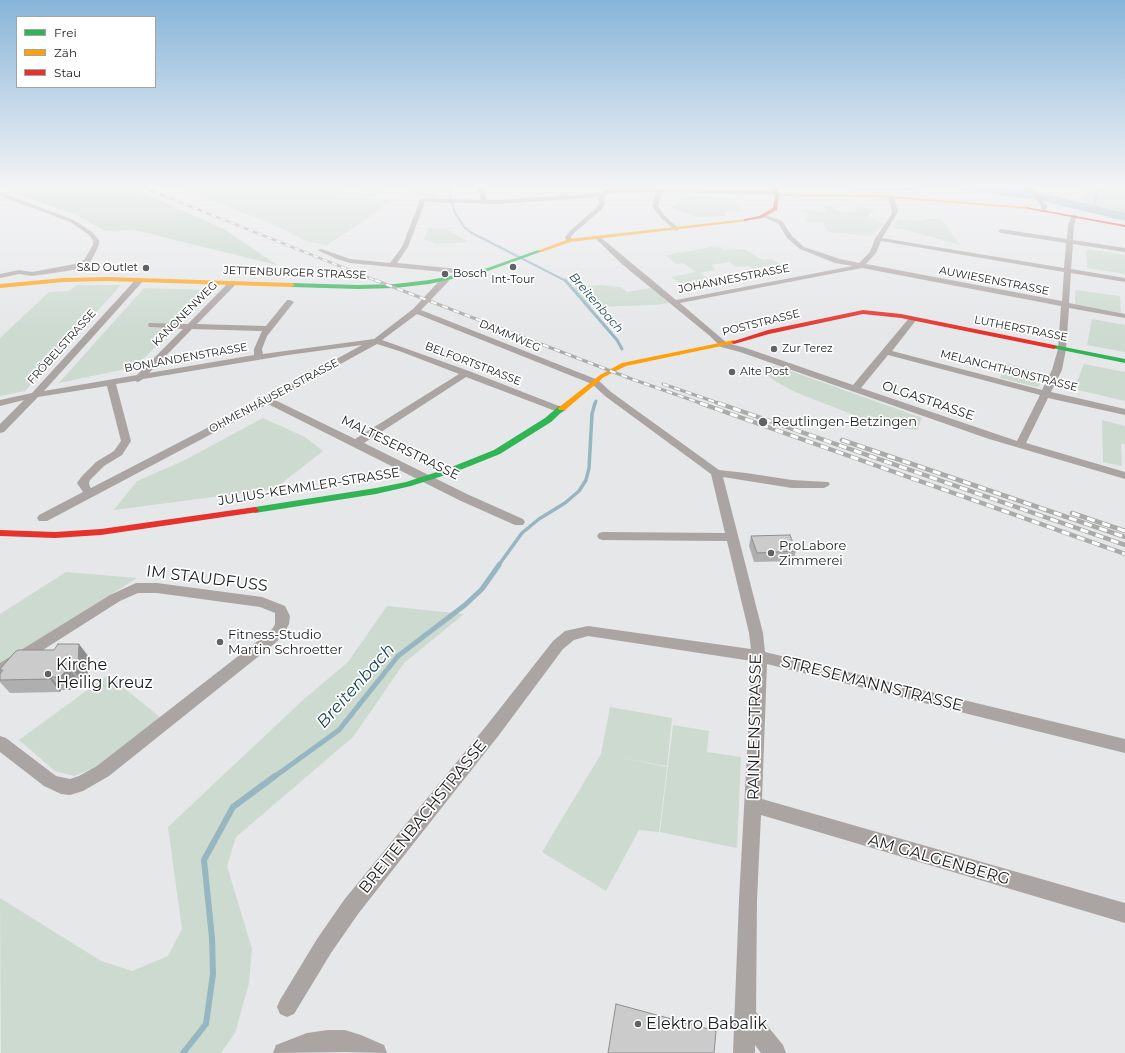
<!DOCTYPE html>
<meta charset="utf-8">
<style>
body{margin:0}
#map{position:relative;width:1125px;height:1053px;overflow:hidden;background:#e6e7e9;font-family:Montserrat,sans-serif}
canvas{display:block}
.legend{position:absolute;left:16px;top:16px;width:140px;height:72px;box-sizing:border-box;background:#fff;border:1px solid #a3a4a4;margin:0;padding:5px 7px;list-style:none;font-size:12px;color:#1a1b1c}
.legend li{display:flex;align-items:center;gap:8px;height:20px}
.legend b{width:20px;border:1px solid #a3a4a4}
</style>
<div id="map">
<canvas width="1125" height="1053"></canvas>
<ul class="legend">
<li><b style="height:5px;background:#30b455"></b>Frei</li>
<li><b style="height:5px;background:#ff9f0a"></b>Zäh</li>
<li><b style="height:5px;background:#e5322d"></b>Stau</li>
</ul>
</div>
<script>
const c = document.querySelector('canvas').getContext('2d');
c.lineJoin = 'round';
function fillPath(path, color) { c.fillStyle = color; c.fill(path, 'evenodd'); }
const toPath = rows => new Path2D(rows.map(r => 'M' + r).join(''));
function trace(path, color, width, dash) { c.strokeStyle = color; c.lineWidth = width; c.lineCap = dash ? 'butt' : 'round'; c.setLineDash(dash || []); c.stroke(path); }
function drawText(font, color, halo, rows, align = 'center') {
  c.font = font + ' Montserrat,sans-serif'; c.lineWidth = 3.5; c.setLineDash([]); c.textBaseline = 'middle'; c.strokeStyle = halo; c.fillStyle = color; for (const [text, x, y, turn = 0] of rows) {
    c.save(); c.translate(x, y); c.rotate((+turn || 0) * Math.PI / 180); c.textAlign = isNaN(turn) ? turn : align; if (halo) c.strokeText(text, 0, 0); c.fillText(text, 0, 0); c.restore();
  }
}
const green = toPath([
 [171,185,349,185,338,196,391,200,367,219,327,245,306,241,272,224],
 [368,185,383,185,375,197,357,196],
 [413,185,453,185,455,189,439,188,436,197,406,195],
 [955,185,1026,185,1037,196,986,188],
 [1092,185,1125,185,1125,217,1090,207,1085,204,1082,198],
 [677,195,735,198,737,206,743,211,724,212,726,216,697,217,671,208,679,202],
 [825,206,832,206,839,212,857,212,854,207,875,209,868,216,884,223,871,236,828,232,823,223,805,222,808,213,800,210,821,212,826,210],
 [898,219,920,221,923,219,941,219,960,245,907,230,893,228],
 [429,228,446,229,468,242,436,244,423,239],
 [718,246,724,250,744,249,763,260,772,259,788,269,781,270,773,265,753,269,749,266,736,267,729,262,711,265,716,270,700,273,713,282,684,287,671,277,696,272,683,263,676,264,665,255],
 [1086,249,1125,255,1125,274,1087,268],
 [76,285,121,285,25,391,0,396,0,338,49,292,69,291],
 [601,285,621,287,627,292,656,287,675,302,656,305,590,307,572,287],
 [144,288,213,290,135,367,59,383],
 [1075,290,1120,296,1121,313,1075,304],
 [1092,319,1125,325,1125,352,1087,345],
 [1006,363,1045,374,1039,386,1037,387,1000,378],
 [1084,364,1125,372,1125,401,1074,389],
 [774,366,782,368,922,418,917,430,888,427,854,415,795,392,773,380,767,374,767,369],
 [263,418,305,437,323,451,274,489,114,510,137,481,183,461],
 [1102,420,1125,426,1125,444,1121,444,1122,466,1103,462],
 [66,572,137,578,0,664,0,614],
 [387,606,464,614,404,663,353,737,236,837,227,866,252,949,249,983,235,1033,221,1053,1,1053,0,898,101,961,132,971,168,956,182,929,168,827,303,700,348,662],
 [108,675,161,718,96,767,74,776,55,771,19,740],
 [610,707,672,718,667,766,622,758,667,767,659,832,639,830,606,891,542,852,601,754],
 [673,725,709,731,707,752,741,757,737,848,660,832]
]);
const forest = toPath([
 [1,185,125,185,224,229,277,265,134,230,105,231,74,214,24,197]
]);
const water = toPath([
 [735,185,849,185,864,187,773,187]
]);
const streamFar4 = toPath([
 [447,185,455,213,464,227,472,233,566,281],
 [1093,209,1099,185]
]);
const streamFar3 = toPath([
 [565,280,617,340,622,349],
 [595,404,596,401]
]);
const streamFar2 = toPath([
 [498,566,522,533,539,519,565,503,579,491,586,480,589,468,592,414,595,403]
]);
const streamFar1 = toPath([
 [274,777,339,730,398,656,465,605,482,589,499,565]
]);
const stream = toPath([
 [183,1053,206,1024,213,974,212,938,204,860,233,807,275,776]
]);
const river = toPath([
 [834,185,932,185,926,189,888,191,840,189,834,185],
 [949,185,992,185,1038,192,1125,213,1125,221,1038,200,955,189,949,185]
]);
const street = toPath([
 [477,185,483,185,487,200,498,200,600,193,608,189,655,189,652,185,658,185,660,189,777,191,780,193,777,195,662,192,658,206,665,216,678,228,679,229,676,231,661,218,652,206,656,192,609,193,604,196,605,203,601,210,575,232,571,237,572,241,569,243,567,242,565,237,571,230,596,208,599,203,598,197,498,204,425,202,408,247,397,263,478,271,478,275,475,275,350,263,337,259,317,250,322,249,350,259,390,263,402,247,420,200,425,198,481,200,477,185],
 [1023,185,1030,185,1039,195,1047,206,1046,211,1042,211,1041,206,1035,197,1023,185],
 [0,192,74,220,92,232,99,240,99,245,90,263,81,268,67,271,32,276,19,274,0,278,0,274,19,270,32,272,75,264,84,260,93,245,93,240,88,234,70,222,0,196,0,192],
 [891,195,894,197,898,212,882,238,1064,268,1066,243,1001,233,998,231,1001,229,1067,239,1068,226,1071,216,1074,214,1077,216,1074,226,1073,240,1125,248,1125,252,1073,244,1071,269,1125,278,1125,282,1071,273,1069,303,1125,314,1125,318,1069,308,1066,349,1062,370,1051,392,1125,409,1125,415,1048,398,1026,443,1125,472,1125,479,989,439,740,352,721,347,710,336,623,265,594,237,599,236,676,300,853,266,835,263,800,249,787,238,778,223,760,216,763,214,782,221,792,236,804,247,840,259,859,263,870,252,875,239,891,215,892,212,888,197,891,195],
 [881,241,1064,272,1062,301,866,264,876,253,881,241],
 [862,268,1061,306,1058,349,1052,370,1042,390,892,351,917,319,913,317,910,317,853,385,746,348,727,343,680,303,862,268],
 [888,355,1040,395,1017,441,861,388,888,355],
 [137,278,140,278,144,280,44,391,137,375,183,329,152,327,149,327,148,325,149,323,188,324,230,281,233,281,237,283,197,324,266,326,287,300,290,300,294,302,267,336,262,349,263,354,374,339,413,309,442,278,445,278,449,280,448,282,421,310,598,380,611,392,719,470,746,473,792,480,828,482,830,484,828,486,824,488,792,488,723,477,763,633,765,652,1125,739,1125,753,767,664,762,799,1125,903,1125,923,761,815,757,900,756,1012,783,1045,786,1053,761,1053,755,1045,755,1053,733,1053,739,900,752,661,588,636,574,640,563,649,499,735,358,914,331,953,294,1014,287,1017,280,1014,277,1007,280,1000,317,939,344,900,487,725,553,641,565,631,588,626,751,649,749,633,727,541,603,540,599,539,597,536,599,533,603,532,725,533,711,474,605,396,592,384,417,314,382,340,469,371,564,408,566,410,561,413,558,412,466,377,364,443,469,495,523,519,525,522,523,525,515,525,461,501,268,404,47,521,39,521,37,518,39,515,83,492,77,483,82,476,96,462,114,451,121,441,107,386,38,397,4,432,0,433,0,424,24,400,0,406,0,400,32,393,137,278],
 [192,329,262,331,254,349,254,355,149,373,192,329],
 [377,344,402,352,459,374,355,439,275,400,377,344],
 [362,345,265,398,91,488,90,487,89,483,90,480,104,466,122,455,131,441,116,384,135,381,138,382,143,379,288,355,362,345],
 [136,583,157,583,262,597,285,606,290,616,289,624,283,636,274,644,109,776,83,791,70,795,61,794,44,786,0,752,0,736,6,738,56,776,70,779,79,776,97,766,264,636,273,628,275,624,275,613,260,607,157,593,138,593,120,601,5,674,0,676,0,663,110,595,136,583],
 [328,1030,345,1030,361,1035,384,1045,387,1053,345,1052,273,1053,276,1045,307,1033,328,1030]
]);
const fast = toPath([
 [538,250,543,251,485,272,429,284,395,288,358,289,292,287,289,285,292,283,358,285,395,284,429,280,482,270,538,250],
 [1054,345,1125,359,1125,363,1052,348,1051,347,1054,345],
 [559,406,565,406,566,408,551,422,500,454,455,472,411,486,376,494,255,513,251,510,255,507,376,488,406,482,449,468,494,450,545,418,559,406]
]);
const slow = toPath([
 [775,194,877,195,1028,207,1030,208,1028,209,877,197,777,196,775,194],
 [746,219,748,219,748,221,570,242,542,252,537,251,569,239,746,219],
 [108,277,292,283,295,285,292,287,108,281,63,282,0,288,0,284,63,278,108,277],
 [734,340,736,341,736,343,626,366,604,377,565,410,559,410,558,408,600,375,622,363,734,340]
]);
const jam = toPath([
 [771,185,775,185,779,195,777,210,762,218,744,221,744,219,759,216,773,208,775,195,771,185],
 [1026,207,1125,225,1125,227,1028,209,1026,207],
 [863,310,901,314,1054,345,1057,347,1054,349,901,318,863,314,769,334,734,344,731,342,768,330,863,310],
 [255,507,259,510,258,512,101,535,55,538,0,536,0,530,55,532,101,529,255,507]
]);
const railFar2 = toPath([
 [137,185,377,281]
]);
const railFar1 = toPath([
 [375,280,629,378,703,404],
 [663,384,721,404]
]);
const rail = toPath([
 [700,403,1125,554],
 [718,403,1125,545],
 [842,440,1125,537],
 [1072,513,1125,531]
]);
const wall = toPath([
 [751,536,796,551,793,561,754,562,749,546],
 [89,657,87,678,82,682,79,681,70,690,61,690,60,692,10,693,0,682,0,674,1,672,0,671,0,669]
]);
const shadedWall = toPath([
 [79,644,89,657,87,678,82,682,72,669],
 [69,668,79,681,70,690,60,677],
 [51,677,61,690,60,692,50,679]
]);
const building = toPath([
 [790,535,796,551,757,553,751,536,790,535],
 [58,644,79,644,78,665,72,669,69,668,60,677,51,677,50,679,0,680,0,674,3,670,0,670,0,669,15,652,18,650,54,650,58,644],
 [616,1004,716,1031,714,1053,608,1053,616,1004]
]);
const markers = [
 [513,267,4,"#616264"],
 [146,268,4,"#616264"],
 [445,274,4,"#616264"],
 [774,349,4,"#616264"],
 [732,372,4,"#616264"],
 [763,422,5,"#616264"],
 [771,553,4,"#616264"],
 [220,642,4,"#616264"],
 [48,674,4,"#616264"],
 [638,1024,4,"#616264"]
];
const farPoinames = [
 ["S&D Outlet",138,268,"right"],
 ["Bosch",453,274],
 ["Int-Tour",513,280,"center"],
 ["Zur Terez",782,349],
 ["Alte Post",740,372]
];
const farStreetnames = [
 ["JETTENBURGER STRASSE",295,273,2],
 ["JOHANNESSTRASSE",734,279,-11],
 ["AUWIESENSTRASSE",994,281,11],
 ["KANONENWEG",185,314,-45],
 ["POSTSTRASSE",761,323,-14],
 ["LUTHERSTRASSE",1021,329,11],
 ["DAMMWEG",510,336,23],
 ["FRÖBELSTRASSE",62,347,-48],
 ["BONLANDENSTRASSE",186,358,-10],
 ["BELFORTSTRASSE",473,364,21],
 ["MELANCHTHONSTRASSE",1009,371,14],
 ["OHMENHÄUSER STRASSE",274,396,-28]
];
const farWaternames = [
 ["Breitenbach",596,303,49]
];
const streetNames = [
 ["OLGASTRASSE",928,401,19],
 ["MALTESERSTRASSE",400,448,26],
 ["JULIUS-KEMMLER-STRASSE",309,487,-9]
];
const poiNames = [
 ["Reutlingen-Betzingen",772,422],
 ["ProLabore",779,546],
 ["Zimmerei",779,561],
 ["Fitness-Studio",228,635],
 ["Martin Schroetter",228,650]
];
const nearStreetnames = [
 ["IM STAUDFUSS",207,579,7],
 ["STRESEMANNSTRASSE",872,684,14],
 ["RAINLENSTRASSE",755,727,-89],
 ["BREITENBACHSTRASSE",423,817,-51],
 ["AM GALGENBERG",939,860,16]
];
const nearPoinames = [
 ["Kirche",56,665],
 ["Heilig Kreuz",56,683],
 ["Elektro Babalik",646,1024]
];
const nearWaternames = [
 ["Breitenbach",356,686,-48]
];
fillPath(green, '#ccdad0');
fillPath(forest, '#c0d3c4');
fillPath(water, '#96b7c2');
trace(streamFar4, '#96b7c2', 2);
trace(streamFar3, '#96b7c2', 3);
trace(streamFar2, '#96b7c2', 3.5);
trace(streamFar1, '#96b7c2', 5);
trace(stream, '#96b7c2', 6);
fillPath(river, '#96b7c2');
fillPath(street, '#aaa4a2');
fillPath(fast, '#30b455');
fillPath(slow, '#ff9f0a');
fillPath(jam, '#e5322d');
trace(railFar2, '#aaaaa9', 2.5);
trace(railFar1, '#aaaaa9', 3);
trace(rail, '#aaaaa9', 4.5);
trace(railFar2, '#fff', 1.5, [5]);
trace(railFar1, '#fff', 2, [6]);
trace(rail, '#fff', 3, [8]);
fillPath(wall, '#afafaf');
fillPath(shadedWall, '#8e8e8f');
fillPath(building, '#cbcbcc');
trace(building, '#8e8e8f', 1);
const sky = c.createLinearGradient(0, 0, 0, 333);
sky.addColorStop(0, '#87b5d9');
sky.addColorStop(0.56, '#f4f4f5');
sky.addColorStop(1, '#f4f4f500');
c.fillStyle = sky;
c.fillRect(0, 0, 1125, 333);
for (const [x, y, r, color] of markers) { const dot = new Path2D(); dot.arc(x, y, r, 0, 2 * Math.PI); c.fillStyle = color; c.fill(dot); trace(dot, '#fff', 1.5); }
drawText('11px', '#1a1b1c', '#fff', farPoinames, 'left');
drawText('11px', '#1a1b1c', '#fff', farStreetnames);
drawText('italic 12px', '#1a4551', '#fff', farWaternames);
drawText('13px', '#1a1b1c', '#fff', streetNames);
drawText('13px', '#1a1b1c', '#fff', poiNames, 'left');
drawText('16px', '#1a1b1c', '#fff', nearStreetnames);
drawText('16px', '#1a1b1c', '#fff', nearPoinames, 'left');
drawText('italic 17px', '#1a4551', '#fff', nearWaternames);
</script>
